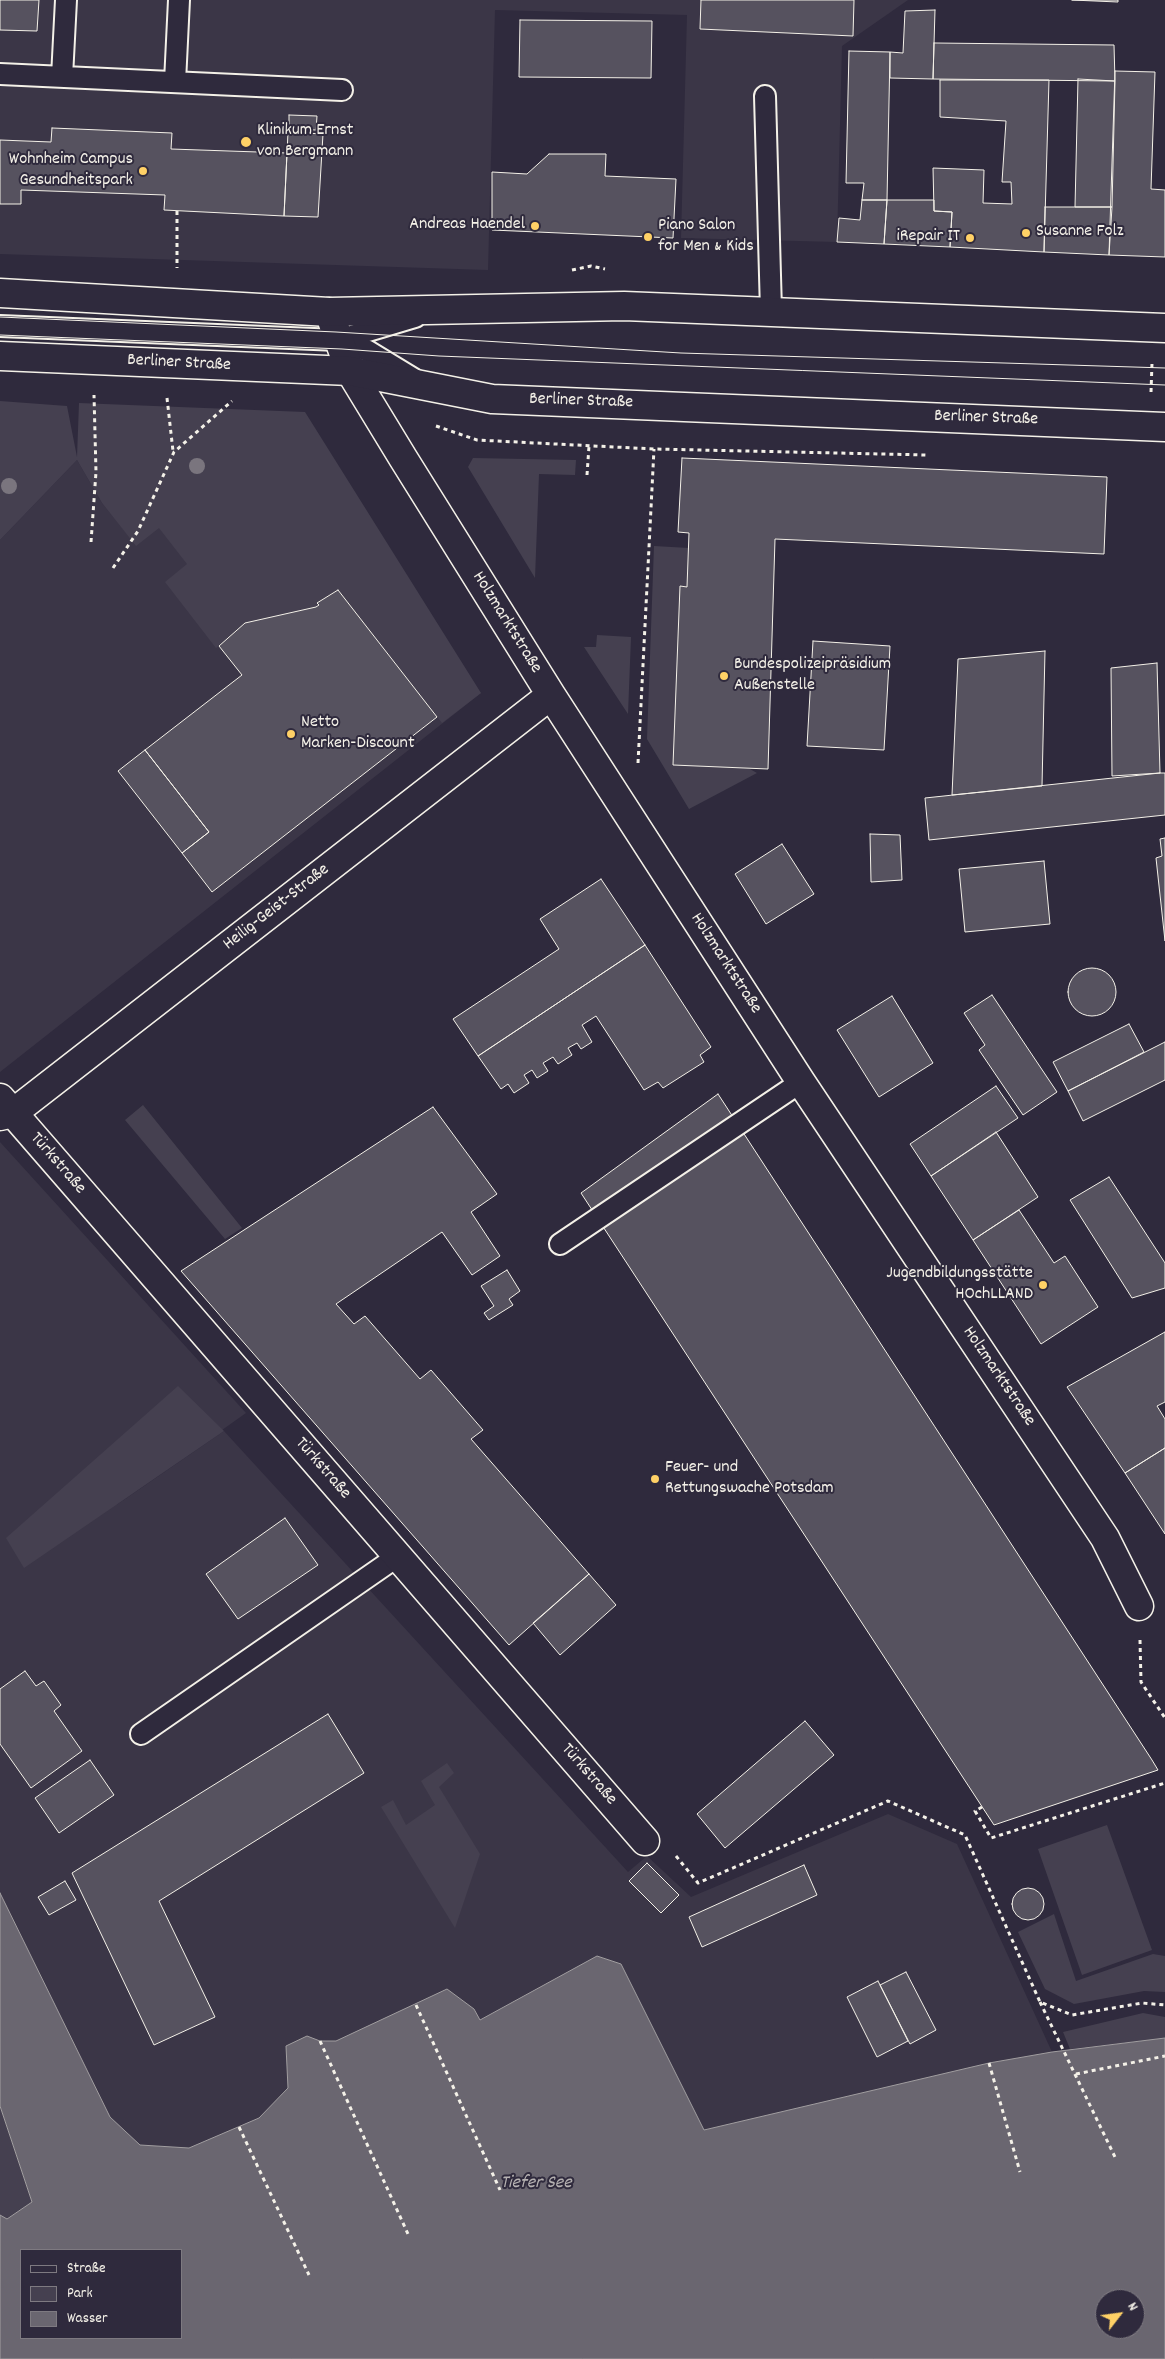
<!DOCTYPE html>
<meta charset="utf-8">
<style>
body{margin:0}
#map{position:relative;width:1165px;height:2359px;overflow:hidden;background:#2f2a3d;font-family:Dekko,sans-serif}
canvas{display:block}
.legend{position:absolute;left:20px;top:2249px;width:162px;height:90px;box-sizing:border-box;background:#2f2a3d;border:1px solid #7e7a81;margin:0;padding:6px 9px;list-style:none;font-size:15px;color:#f4f1e8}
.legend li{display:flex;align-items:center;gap:10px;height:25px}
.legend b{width:25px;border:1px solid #7e7a81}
.north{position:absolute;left:1095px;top:2289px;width:50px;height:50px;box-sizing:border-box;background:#2f2a3d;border:1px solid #7e7a81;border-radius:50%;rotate:60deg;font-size:14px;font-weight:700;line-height:20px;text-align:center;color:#f4f1e8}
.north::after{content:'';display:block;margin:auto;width:18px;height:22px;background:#ffd166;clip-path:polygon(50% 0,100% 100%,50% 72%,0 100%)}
</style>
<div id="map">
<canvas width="1165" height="2359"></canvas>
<ul class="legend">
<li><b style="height:6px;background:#2f2a3d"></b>Straße</li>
<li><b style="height:14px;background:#454050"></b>Park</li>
<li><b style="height:14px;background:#6a6670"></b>Wasser</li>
</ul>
<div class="north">N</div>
</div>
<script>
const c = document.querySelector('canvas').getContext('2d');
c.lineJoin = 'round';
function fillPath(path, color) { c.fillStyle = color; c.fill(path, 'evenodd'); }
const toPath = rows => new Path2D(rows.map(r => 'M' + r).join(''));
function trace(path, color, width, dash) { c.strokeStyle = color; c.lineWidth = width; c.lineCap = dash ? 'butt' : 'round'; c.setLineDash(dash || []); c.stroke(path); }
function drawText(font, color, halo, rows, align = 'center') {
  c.font = font + ' Dekko,sans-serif'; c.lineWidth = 4; c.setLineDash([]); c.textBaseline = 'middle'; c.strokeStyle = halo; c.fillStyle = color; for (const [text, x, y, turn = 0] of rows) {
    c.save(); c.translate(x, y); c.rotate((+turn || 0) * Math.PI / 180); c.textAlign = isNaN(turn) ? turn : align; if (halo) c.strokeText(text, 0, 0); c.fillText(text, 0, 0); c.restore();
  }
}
const built = toPath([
 [0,0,908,0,842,46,837,242,681,238,687,15,495,10,488,270,0,254],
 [77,460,102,503,136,545,189,462,481,693,0,1072,0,540],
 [0,1142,246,1413,115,1506,224,1431,628,1872,647,1856,691,1897,888,1814,957,1844,1052,2052,989,2063,704,2130,621,1964,597,1956,479,2020,416,2005,336,2041,286,2046,288,2088,259,2118,189,2148,140,2145,110,2117,0,1893]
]);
const green = toPath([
 [0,401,67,406,77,457,79,403,305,412,481,693,442,723,338,590,318,603,319,605,316,607,245,623,216,648,165,582,187,564,159,528,136,546,102,503,77,460,0,540],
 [473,458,576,460,575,475,539,474,535,578,468,467],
 [654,546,689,548,687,587,680,587,673,765,748,768,757,773,689,809,647,739],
 [597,635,631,637,628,714,584,647,596,647],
 [143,1105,242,1228,225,1239,125,1120],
 [178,1386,224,1431,24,1568,6,1538],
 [447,1763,454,1773,439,1787,480,1854,455,1928,381,1807,393,1800,406,1825,435,1805,421,1781],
 [1107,1825,1152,1950,1082,1975,1038,1849],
 [1054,1914,1076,1981,1153,1954,1165,1956,1165,1992,1144,1991,1074,2004,1045,1989,1018,1932],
 [1143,2013,1165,2017,1165,2038,1070,2049,1063,2032],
 [0,2106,32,2202,6,2219,0,2215]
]);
const water = toPath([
 [0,1893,110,2117,140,2145,189,2148,259,2118,288,2088,286,2046,307,2036,320,2041,336,2041,447,1989,474,2009,480,2020,597,1956,621,1964,704,2130,989,2063,1052,2052,1165,2038,1165,2359,0,2359,0,2215,7,2219,32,2202,0,2106,0,1893],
 [21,2250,181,2250,181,2338,21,2338,21,2250],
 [1105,2299,1135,2299,1135,2329,1105,2329,1105,2299]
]);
const building = toPath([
 [0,0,39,0,37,31,0,30,0,0],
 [701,0,854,0,853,36,700,29,701,0],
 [1072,0,1118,0,1118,2,1072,0],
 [935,10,933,79,890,78,890,52,903,53,905,11,935,10],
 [520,20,652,21,651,78,519,77,520,20],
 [934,43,1114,45,1115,81,933,79,934,43],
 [849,51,890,52,887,200,862,200,864,183,846,183,849,51],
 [1115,71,1155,72,1151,189,1165,190,1165,257,1109,255,1115,71],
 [1078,79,1115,81,1112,207,1075,207,1078,79],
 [940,80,1049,80,1044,252,950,247,952,212,934,211,933,168,984,170,983,203,1012,204,1011,182,1002,182,1006,121,940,117,940,80],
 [289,115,317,116,316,130,289,129,289,115],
 [52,128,172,133,171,149,287,153,284,216,164,210,165,195,21,190,21,204,0,204,0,140,51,142,52,128],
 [288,132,323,134,318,217,284,216,288,132],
 [549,154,606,154,605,176,676,179,673,238,492,230,492,172,527,174,549,154],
 [862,200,887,200,884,244,837,242,839,218,860,220,862,200],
 [887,200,934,200,934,211,952,212,950,247,884,244,887,200],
 [1045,207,1112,207,1109,255,1044,252,1045,207],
 [682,458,1107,477,1104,554,775,539,768,769,673,765,680,586,687,587,689,533,678,532,682,458],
 [338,590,437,717,212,892,182,853,209,832,145,750,242,675,219,646,245,623,316,607,319,605,317,603,338,590],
 [813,641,890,646,884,750,807,746,813,641],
 [1045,651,1042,786,952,795,958,659,1045,651],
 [1157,663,1160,773,1112,776,1111,668,1157,663],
 [145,750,209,832,182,853,118,771,145,750],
 [1160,773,1165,773,1165,815,929,840,925,798,1160,773],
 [870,834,900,835,902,880,871,882,870,834],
 [1165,838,1165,941,1156,858,1162,856,1160,839,1165,838],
 [782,844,814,894,766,924,735,874,782,844],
 [1044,861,1050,924,965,932,959,869,1044,861],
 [601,879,645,945,478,1056,453,1019,559,949,540,919,601,879],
 [645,945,711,1047,700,1055,704,1062,663,1088,658,1082,644,1090,596,1016,582,1025,592,1042,581,1049,577,1043,568,1048,572,1055,558,1064,553,1057,543,1063,548,1071,537,1078,532,1070,524,1075,529,1083,514,1093,508,1084,501,1089,478,1056,645,945],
 '1068 992a24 24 0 1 1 48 0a24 24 0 1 1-48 0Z',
 [992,995,1057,1092,1023,1115,979,1050,985,1045,964,1013,992,995],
 [892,996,933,1063,879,1097,837,1030,892,996],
 [1129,1024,1144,1052,1068,1091,1053,1062,1129,1024],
 [1165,1042,1165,1080,1083,1121,1068,1091,1165,1042],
 [996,1086,1018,1118,931,1176,910,1144,996,1086],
 [718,1094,1152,1760,1158,1770,994,1825,581,1193,718,1094],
 [433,1107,497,1194,471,1212,500,1256,472,1275,442,1232,336,1304,354,1324,365,1316,420,1379,431,1370,483,1430,471,1439,589,1574,509,1645,181,1271,433,1107],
 [996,1132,1038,1197,973,1240,931,1176,996,1132],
 [1109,1177,1165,1263,1165,1288,1132,1298,1070,1200,1109,1177],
 [1019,1210,1054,1263,1065,1256,1098,1307,1041,1344,973,1240,1019,1210],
 [507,1270,520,1291,509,1299,513,1305,489,1320,484,1313,494,1306,481,1286,507,1270],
 [1165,1332,1165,1402,1157,1406,1165,1419,1165,1448,1125,1473,1067,1387,1165,1332],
 [1165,1448,1165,1534,1125,1473,1165,1448],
 [285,1518,318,1565,238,1619,206,1574,285,1518],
 [589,1574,616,1605,560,1655,533,1623,589,1574],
 [25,1671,36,1686,44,1681,61,1705,54,1711,82,1751,31,1788,0,1744,0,1689,25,1671],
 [328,1714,364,1773,159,1901,215,2017,154,2045,72,1873,328,1714],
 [805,1721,834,1755,725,1848,697,1814,805,1721],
 [90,1760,114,1795,59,1833,35,1798,90,1760],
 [647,1863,679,1895,661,1913,629,1881,647,1863],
 [804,1865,817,1895,702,1947,689,1917,804,1865],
 [65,1881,76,1900,49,1915,38,1897,65,1881],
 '1012 1904a16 16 0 1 1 32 0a16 16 0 1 1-32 0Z',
 [906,1972,936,2030,910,2044,880,1985,906,1972],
 [878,1981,908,2041,877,2057,847,1997,878,1981]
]);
const path = toPath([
 [177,211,177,268],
 [572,270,591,266,605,269],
 [1151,392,1152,363],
 [167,398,173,451],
 [436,426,477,440,654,449,927,455],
 [587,475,589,446],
 [91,542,96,472,94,395],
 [113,568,138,531,174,452,232,401],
 [638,763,654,449],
 [1140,1640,1141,1682,1165,1718],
 [982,1807,975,1811,991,1838,1165,1783],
 [676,1856,698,1883,888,1801,965,1835,1040,2002,1072,2015,1142,2003,1165,2005],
 [1040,2002,1115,2157],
 [416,2005,500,2190],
 [320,2041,408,2234],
 [989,2063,1020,2172],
 [1076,2074,1165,2056],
 [239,2127,309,2275]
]);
const lane = toPath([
 [0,74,342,90],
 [62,77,66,0],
 [175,82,179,0],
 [765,96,771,311],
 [0,326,338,340,368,351,414,379],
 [338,340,415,317],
 [560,1244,801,1082],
 [141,1734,398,1556]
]);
const street = toPath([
 [329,312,350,371,403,458,551,695,801,1082,1105,1538,1139,1606],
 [0,1098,645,1841],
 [0,1116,13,1113,551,695]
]);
const secondary = toPath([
 [0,293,329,312,624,306,1165,328],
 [0,356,350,371,492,399,1165,427]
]);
const tram = toPath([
 [0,317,336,332,681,353,1165,368],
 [0,335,342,349,439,356,1165,385]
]);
const trees = [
 [197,466],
 [9,486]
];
const markers = [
 [246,142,6,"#ffd166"],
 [143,171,5,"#ffd166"],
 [535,226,5,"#ffd166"],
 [1026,233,5,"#ffd166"],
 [648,237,5,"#ffd166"],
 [970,238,5,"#ffd166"],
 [724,676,5,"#ffd166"],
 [291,734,5,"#ffd166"],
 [1043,1285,5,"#ffd166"],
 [655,1479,5,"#ffd166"]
];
const poiNames = [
 ["Klinikum Ernst",257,132],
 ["von Bergmann",257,153],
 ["Wohnheim Campus",133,161,"right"],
 ["Gesundheitspark",133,182,"right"],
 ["Andreas Haendel",525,226,"right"],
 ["Piano Salon",658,227],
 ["for Men & Kids",658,248],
 ["Susanne Folz",1036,233],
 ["iRepair IT",960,238,"right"],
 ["Bundespolizeipräsidium",734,666],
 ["Außenstelle",734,687],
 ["Netto",301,724],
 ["Marken-Discount",301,745],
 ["Jugendbildungsstätte",1033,1275,"right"],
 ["HOchLLAND",1033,1296,"right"],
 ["Feuer- und",665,1469],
 ["Rettungswache Potsdam",665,1490]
];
const streetNames = [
 ["Berliner Straße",179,364,3],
 ["Berliner Straße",581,402,2],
 ["Berliner Straße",986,419,2],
 ["Holzmarktstraße",506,623,58],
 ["Heilig-Geist-Straße",277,908,-38],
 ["Holzmarktstraße",725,964,57],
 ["Türkstraße",57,1164,49],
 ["Holzmarktstraße",998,1377,56],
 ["Türkstraße",322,1469,49],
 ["Türkstraße",588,1775,49]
];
const waterNames = [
 ["Tiefer See",536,2184]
];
fillPath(built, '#3b3647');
fillPath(green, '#454050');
fillPath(water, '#6a6670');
trace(water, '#a19ea0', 1);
fillPath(building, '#56525f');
trace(building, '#f4f1e8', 1);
trace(lane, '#f4f1e8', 24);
trace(street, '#f4f1e8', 31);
trace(secondary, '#f4f1e8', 31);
trace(path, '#f4f1e8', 3, [4, 4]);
trace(lane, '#2f2a3d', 20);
trace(street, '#2f2a3d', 28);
trace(secondary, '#2f2a3d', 28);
trace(tram, '#f4f1e8', 1);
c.fillStyle = '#7a757e';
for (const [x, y] of trees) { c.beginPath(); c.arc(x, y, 8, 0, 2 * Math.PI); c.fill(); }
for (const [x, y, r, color] of markers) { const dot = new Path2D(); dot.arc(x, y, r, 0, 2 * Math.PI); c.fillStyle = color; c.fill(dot); trace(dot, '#2f2a3d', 2); }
drawText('18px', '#f4f1e8', '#2f2a3d', poiNames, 'left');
drawText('18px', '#f4f1e8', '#2f2a3d', streetNames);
drawText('italic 19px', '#b6b2b2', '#2f2a3d', waterNames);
</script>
